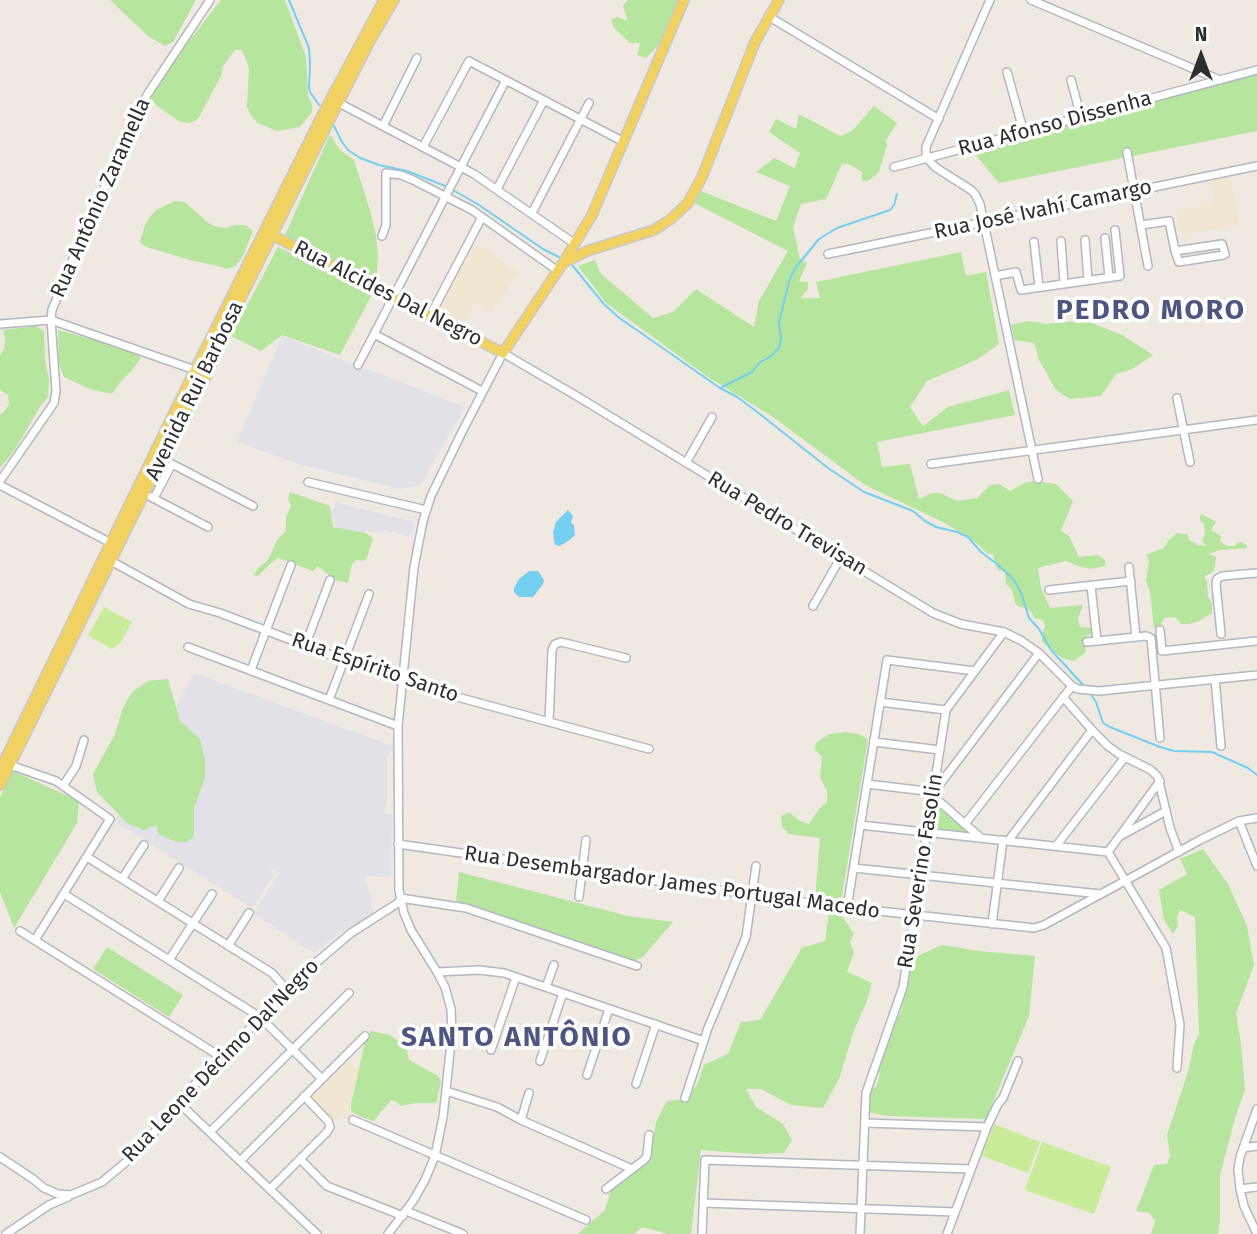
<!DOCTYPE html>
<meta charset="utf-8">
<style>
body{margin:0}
#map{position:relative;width:1257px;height:1234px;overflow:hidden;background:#efe9e1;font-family:"Fira Sans",sans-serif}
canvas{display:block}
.north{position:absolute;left:1166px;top:21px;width:70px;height:70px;-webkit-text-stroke:5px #fff;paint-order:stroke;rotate:0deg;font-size:19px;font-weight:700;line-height:28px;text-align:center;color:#2e2e2e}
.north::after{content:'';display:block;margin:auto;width:24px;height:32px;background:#2e2e2e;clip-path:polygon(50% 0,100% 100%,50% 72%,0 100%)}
</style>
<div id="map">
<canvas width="1257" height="1234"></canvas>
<div class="north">N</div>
</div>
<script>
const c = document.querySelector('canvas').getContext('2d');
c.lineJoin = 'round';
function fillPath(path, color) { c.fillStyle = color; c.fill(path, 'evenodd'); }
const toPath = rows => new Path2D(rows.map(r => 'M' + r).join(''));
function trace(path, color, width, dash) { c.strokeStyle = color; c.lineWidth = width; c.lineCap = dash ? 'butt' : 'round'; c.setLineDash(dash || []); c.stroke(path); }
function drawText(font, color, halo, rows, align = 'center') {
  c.font = font + ' "Fira Sans",sans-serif'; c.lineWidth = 7; c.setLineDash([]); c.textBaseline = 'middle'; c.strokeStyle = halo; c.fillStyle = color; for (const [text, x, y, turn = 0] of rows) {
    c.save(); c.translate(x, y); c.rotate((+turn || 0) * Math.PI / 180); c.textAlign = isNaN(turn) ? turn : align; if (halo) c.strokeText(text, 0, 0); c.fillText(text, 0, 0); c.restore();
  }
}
const industrial = toPath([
 [282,336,465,407,420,486,400,489,298,464,237,442],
 [335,502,415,522,412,537,384,530,382,533,366,531,353,533,337,529,331,514],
 [194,673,390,745,398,744,387,756,387,801,384,813,392,815,391,877,365,876,374,914,341,932,314,953,253,913,280,872,267,868,274,875,252,908,114,821]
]);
const education = toPath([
 [1230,177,1240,224,1182,235,1176,211,1215,204,1210,181],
 [474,241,518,273,492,312,476,302,460,326,436,314],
 [347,1059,359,1070,348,1118,342,1114,334,1121,310,1096]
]);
const green = toPath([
 [110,0,196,0,173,42,165,46,148,36],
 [221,0,285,0,306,57,308,96,312,105,312,112,300,127,277,131,258,123,251,116,247,107,249,68,242,50,235,50,223,66,221,76,198,119,190,123,180,122,157,106,151,98,164,73],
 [628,0,678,0,673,16,664,31,662,41,646,58,637,55,640,43,630,43,614,28,611,20,617,17,628,21,623,6],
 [1257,73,1257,131,999,183,973,152],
 [874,106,897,123,886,140,887,145,879,172,868,181,862,181,862,172,849,164,842,164,826,199,801,204,793,227,800,259,807,263,799,281,808,282,808,289,801,298,820,298,816,282,961,252,966,276,986,272,999,344,976,360,927,381,910,407,923,426,948,407,1009,390,1015,415,877,442,882,467,910,464,919,499,931,493,940,493,957,501,977,498,990,485,999,484,1010,491,1024,483,1035,481,1056,484,1073,501,1061,531,1069,536,1079,557,1098,555,1105,560,1105,566,1091,569,1081,567,1066,561,1038,568,1041,588,1050,608,1083,605,1078,619,1080,627,1092,628,1093,633,1087,636,1085,653,1074,661,1062,658,1042,642,1042,635,1045,626,1043,620,1034,618,1031,611,1016,605,1012,590,1006,584,1005,571,999,570,996,567,993,554,987,553,974,541,943,522,865,485,773,417,708,377,606,303,578,266,595,260,601,274,653,318,673,312,696,289,754,327,759,301,788,251,694,203,701,191,776,221,790,186,756,172,774,158,795,168,800,153,769,132,776,119,796,129,799,114,840,136,852,131],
 [330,134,339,149,354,160,371,214,376,235,378,257,376,282,285,235],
 [175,201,185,202,207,222,216,227,226,228,235,225,245,225,253,231,242,258,236,266,227,269,218,266,190,260,153,249,144,246,140,242,145,225,150,217,156,210],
 [278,247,372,294,340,355,282,335,261,351,231,336],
 [1084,320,1122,335,1153,355,1132,369,1116,374,1101,396,1070,399,1056,390,1039,360,1034,343,1014,340,1011,325,1028,321,1047,324],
 [36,326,44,331,45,360,49,379,48,397,41,405,16,448,0,468,0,415,4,412,9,404,8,395,0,390,0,355,4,349,5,339,3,330],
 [58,330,131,350,141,358,133,369,121,381,112,394,90,389,64,377,59,364],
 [290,492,330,506,333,527,366,533,373,538,367,558,364,561,356,560,352,564,348,583,335,580,319,567,317,567,313,571,278,558,272,562,258,576,254,575,258,568,266,562,270,556,277,540,286,531,286,517,291,506,288,499],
 [1202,514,1216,522,1211,530,1221,536,1220,541,1227,546,1235,546,1237,543,1241,542,1247,545,1247,548,1221,550,1208,554,1216,557,1214,571,1204,577,1207,581,1208,597,1212,603,1212,613,1199,621,1189,624,1181,624,1176,618,1170,617,1164,618,1161,625,1154,628,1150,592,1146,581,1149,561,1146,555,1164,548,1168,541,1177,533,1187,534,1189,540,1198,545,1206,546,1202,540,1205,535,1204,524,1200,520,1200,517],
 [168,679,180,721,200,739,205,760,205,778,194,808,194,837,186,842,177,842,158,834,157,825,144,830,128,824,97,792,93,774,115,734,122,710,132,692,148,681],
 [846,732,858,734,868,739,841,902,815,899,820,838,788,834,782,826,781,816,789,812,800,821,809,824,819,809,827,802,827,791,820,777,822,757,815,749,816,743,829,734],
 [13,771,79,801,77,823,14,928,0,892,0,797],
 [934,800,976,837,929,831],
 [1203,849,1228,884,1247,926,1254,965,1236,1013,1241,1044,1245,1090,1235,1118,1220,1175,1220,1219,1218,1234,1151,1234,1155,1221,1150,1213,1136,1211,1154,1165,1167,1164,1170,1155,1167,1135,1188,1072,1194,1044,1199,1034,1195,917,1180,910,1177,917,1178,926,1173,934,1164,920,1159,890,1187,874,1180,859],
 [459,872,628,916,673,922,642,958,632,961,476,908,456,904],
 [829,912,842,916,854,934,850,942,854,952,847,972,872,983,866,1004,854,1030,839,1079,823,1108,791,1105,761,1089,746,1089,756,1107,783,1124,792,1140,784,1153,755,1154,701,1150,691,1234,668,1234,642,1227,635,1234,578,1234,605,1210,611,1190,650,1161,656,1122,667,1101,686,1099,697,1085,704,1065,728,1054,741,1022,760,1020,799,953,801,948,825,941],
 [942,945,979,951,1035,956,1029,1016,986,1119,887,1116,867,1112,870,1090,876,1087,880,1074,877,1070,886,1040,901,1011,913,958],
 [107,947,183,995,169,1017,93,969],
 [371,1031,390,1035,406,1047,409,1060,438,1076,441,1082,436,1103,416,1103,400,1106,398,1103,391,1100,374,1121,359,1116,351,1111,351,1104,365,1042]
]);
const pitch = toPath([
 [104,607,132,622,121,642,112,649,88,636],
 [994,1124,1040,1142,1028,1173,982,1156],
 [1042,1142,1111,1167,1094,1214,1025,1190]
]);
const water = toPath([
 [568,510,573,516,571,523,574,525,575,535,567,542,559,546,555,545,553,533,556,522],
 [529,571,538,571,544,580,543,584,533,597,519,597,514,592,514,588,519,579]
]);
const stream = toPath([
 [289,0,309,48,310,63,309,87,310,92,319,105],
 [334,126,342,142,348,150,360,158,379,165,407,171,448,187],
 [453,190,479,205,543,249,559,257],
 [572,265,603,303,618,317,720,388,737,397,756,411,828,468,864,492,913,511,925,521,936,527,957,532,968,537,981,552,997,564,1014,580,1021,593,1029,618,1039,629,1051,650,1084,686],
 [722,387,752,372,759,363,771,356,779,348,781,339,779,322,790,278,796,267,819,239,837,228,890,210,894,205,897,194],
 [1090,693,1096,702,1103,723,1110,727,1160,747,1174,751,1212,752,1248,768,1257,775]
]);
const minor = toPath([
 [1031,0,1220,80],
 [768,16,939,119],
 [1007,72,1024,133],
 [1071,80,1081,117],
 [339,103,474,174,575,244],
 [383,126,417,58],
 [423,147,469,61,624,142],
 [1127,152,1148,266],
 [928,159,935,167,971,190,975,194,980,204,1038,479],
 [928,159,926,155,926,147,990,0],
 [894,167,1257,70],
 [497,189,544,100],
 [532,213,589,103],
 [1141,225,1169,221,1175,251,1179,262,1223,255,1225,254,1222,244,1175,251],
 [382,236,386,225,386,173,401,175,413,180,472,210,558,271],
 [1105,238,1109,277],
 [1085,240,1088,280],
 [1061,241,1064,283],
 [1034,242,1039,287],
 [828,254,1257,166],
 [995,276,1016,272,1021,290,1120,276,1115,230],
 [430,316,482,217],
 [0,324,51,320,195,370],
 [374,334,482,391],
 [358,365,506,80],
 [1177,398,1190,462],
 [686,463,712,417],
 [931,464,1257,420],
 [0,481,54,403,56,391,51,320,52,310,87,225,147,95,210,0],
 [308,482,426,510],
 [0,485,111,543],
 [151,497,208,527],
 [154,498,172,464,253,506],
 [111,561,189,604,220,613,402,682,649,749],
 [1129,567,1136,637],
 [1091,586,1097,641],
 [1049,590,1131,581],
 [813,606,841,557],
 [1160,630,1162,651,1257,641],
 [1221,634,1216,584,1217,579,1222,576,1257,573],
 [1087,642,1146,636,1151,638,1160,738],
 [305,646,330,580],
 [188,647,398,726],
 [251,670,291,565],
 [1215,679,1221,746],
 [1063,697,1092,730,1108,746,1119,754,1151,770,1158,777,1170,828,1179,852],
 [329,700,369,594],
 [880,702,946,710],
 [549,722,552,650,555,644,561,642,626,658],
 [874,742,940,750],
 [10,765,56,781,110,819,35,940],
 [867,784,934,792,1039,653],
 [63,786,76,766,84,740],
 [933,796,981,838],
 [1239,821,1257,866],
 [965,824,1072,686],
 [860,825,1108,852],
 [1122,835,1166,811],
 [1008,841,1092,730],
 [398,844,824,905,1034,928,1044,925,1200,840,1239,821,1257,818],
 [1056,846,1125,757],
 [1108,852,1166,948,1180,1025,1177,1068],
 [1108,852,1160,781],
 [87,857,272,973,287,990],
 [854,868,1100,894],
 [122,879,144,845],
 [64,894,260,1017,322,1079],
 [579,897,586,840],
 [400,898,466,908,637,966],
 [158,901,179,868],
 [847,908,887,660,975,671],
 [992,924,1003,840],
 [20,931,221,1057],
 [228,946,249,913],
 [169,960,212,894],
 [437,972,479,970,504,973,704,1041],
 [546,987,554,965],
 [491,1050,516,977],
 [540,1061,563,993],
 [587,1075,609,1009],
 [636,1084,656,1024],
 [446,1091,497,1107,521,1120,632,1169],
 [685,1098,708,1028,746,937,756,866],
 [178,1102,317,1234],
 [353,1120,586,1220],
 [521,1120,529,1093],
 [865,1123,987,1127],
 [210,1132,349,993],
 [1243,1148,1257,1146],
 [0,1157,33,1179,44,1188,58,1194,71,1195,102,1182,138,1152,188,1091,312,966,351,933,401,901],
 [300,1159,327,1186,403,1216],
 [240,1161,365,1036],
 [270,1189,327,1132,330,1127,328,1121,304,1096],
 [606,1189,644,1160,647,1156,649,1135],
 [1240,1189,1257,1187],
 [703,1203,955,1212],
 [406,1211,463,1234],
 [6,1234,49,1205,68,1197],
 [388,1234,413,1201,425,1180,435,1156,443,1117,452,1034,451,1009,445,987,437,972,411,930,404,913,399,890,398,726,414,567,423,521,431,496,463,430,503,353,580,398,933,613,961,624,1004,632,1022,641,1039,653,1072,686,1078,689,1099,691,1257,675],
 [702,1234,705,1160,970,1169],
 [860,1234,866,1093,903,987,946,710,1004,632],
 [947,1234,987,1127,998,1104,1003,1098,1018,1061],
 [1257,1234,1244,1206,1240,1189,1238,1169,1240,1157,1257,1109]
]);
const major = toPath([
 [270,234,503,353,563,263,592,215,684,0],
 [565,262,587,251,654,230,671,219,688,203,702,177,755,42,779,0],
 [0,770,195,370,326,108,384,0],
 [0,785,184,413,206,377,222,336,325,129,371,39,394,0]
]);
const streetNames = [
 ["Rua Afonso Dissenha",1055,124,-15],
 ["Rua Antônio Zaramella",101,198,-66],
 ["Rua José Ivahí Camargo",1043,210,-12],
 ["Rua Alcides Dal Negro",388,294,27],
 ["Avenida Rui Barbosa",195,391,-64],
 ["Rua Pedro Trevisan",787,524,31],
 ["Rua Espírito Santo",375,668,19],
 ["Rua Severino Fasolin",921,871,-81],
 ["Rua Desembargador James Portugal Macedo",672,883,8],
 ["Rua Leone Décimo Dal'Negro",221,1061,-46]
];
const districtNames = [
 ["PEDRO MORO",1151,311],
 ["SANTO ANTÔNIO",517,1038]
];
fillPath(industrial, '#e3e1e8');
fillPath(education, '#f0e6d1');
fillPath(green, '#b6e59e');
fillPath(pitch, '#c9ec9a');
fillPath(water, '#75cff0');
trace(stream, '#75cff0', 2);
trace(minor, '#b4b7c1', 10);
trace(major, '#c9c9c9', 12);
trace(minor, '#fff', 7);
trace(major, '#f2d163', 9);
drawText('21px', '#2e2e2e', '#fff', streetNames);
c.letterSpacing = '2px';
drawText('bold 28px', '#4d5680', '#fff', districtNames);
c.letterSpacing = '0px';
</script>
